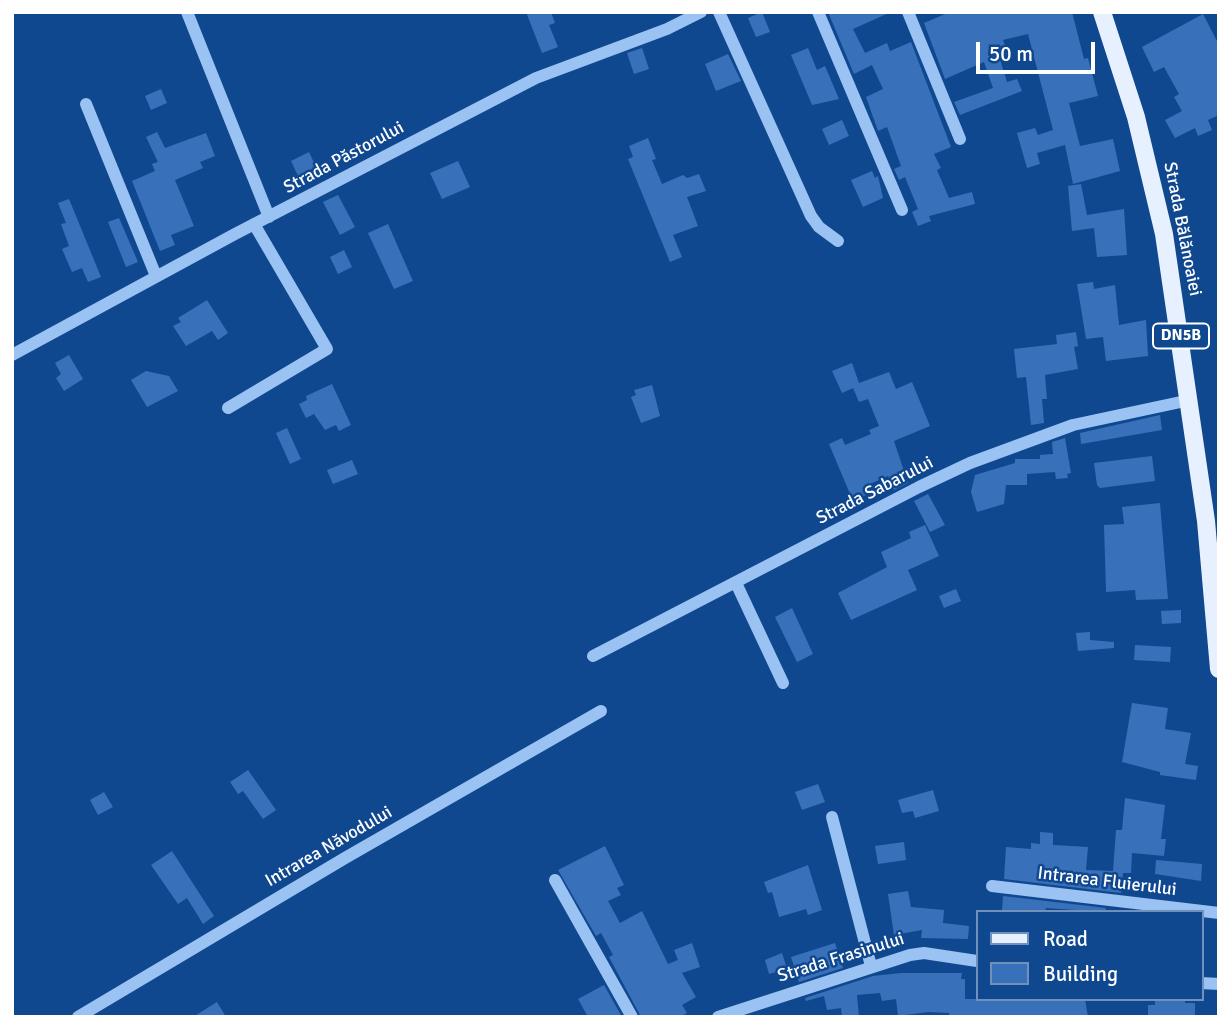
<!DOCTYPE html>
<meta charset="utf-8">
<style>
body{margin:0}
#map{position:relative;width:1231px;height:1029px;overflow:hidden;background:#104890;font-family:Signika,sans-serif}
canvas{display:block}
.frame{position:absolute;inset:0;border:14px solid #fff;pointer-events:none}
.legend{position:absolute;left:976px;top:910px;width:228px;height:91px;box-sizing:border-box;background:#104890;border:2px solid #7091bc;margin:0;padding:9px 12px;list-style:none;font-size:21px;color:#fff}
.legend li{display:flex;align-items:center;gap:14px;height:35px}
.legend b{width:35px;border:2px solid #7091bc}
.scale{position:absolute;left:976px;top:42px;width:119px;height:32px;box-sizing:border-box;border:4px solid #fff;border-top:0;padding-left:9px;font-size:21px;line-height:24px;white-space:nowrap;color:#fff;-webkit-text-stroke:5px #104890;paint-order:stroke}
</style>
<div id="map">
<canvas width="1231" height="1029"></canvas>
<div class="frame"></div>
<ul class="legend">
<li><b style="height:9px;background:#e6f0ff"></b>Road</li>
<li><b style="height:19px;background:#3871b9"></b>Building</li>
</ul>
<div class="scale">50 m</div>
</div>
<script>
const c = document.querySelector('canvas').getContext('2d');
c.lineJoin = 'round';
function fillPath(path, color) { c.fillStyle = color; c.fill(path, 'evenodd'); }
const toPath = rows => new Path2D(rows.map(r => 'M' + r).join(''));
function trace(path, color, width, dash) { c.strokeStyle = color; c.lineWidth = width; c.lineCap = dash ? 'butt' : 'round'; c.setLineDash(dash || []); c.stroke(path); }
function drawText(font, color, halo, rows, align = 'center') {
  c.font = font + ' Signika,sans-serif'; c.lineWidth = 5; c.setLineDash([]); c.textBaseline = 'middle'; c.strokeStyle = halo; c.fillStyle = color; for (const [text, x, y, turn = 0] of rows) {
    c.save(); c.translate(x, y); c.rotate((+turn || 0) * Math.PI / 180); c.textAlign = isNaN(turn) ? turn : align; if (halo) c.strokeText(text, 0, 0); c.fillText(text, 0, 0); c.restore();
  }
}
const building = toPath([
 [526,12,551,12,555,23,549,25,558,47,542,53],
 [762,12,770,32,756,37,748,18],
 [828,12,891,12,853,29,865,53,887,43,890,51,911,42,951,147,934,154,941,168,937,170,949,198,972,192,975,204,929,216,931,221,918,226,912,212,918,209,905,177,899,180,894,169,901,166,887,127,878,131,866,97,883,89,872,65,854,74],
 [950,12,1072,12,1084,59,1088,58,1098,96,1069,103,1080,146,1113,139,1120,171,1073,184,1065,145,1037,153,1040,164,1027,168,1017,133,1035,128,1038,135,1053,130,1028,34,1003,40,1008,53,999,56,1007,82,1017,79,1022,91,960,115,954,102,993,88,984,62,945,79,924,23],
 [1203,14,1219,45,1219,115,1208,120,1212,130,1198,136,1195,128,1175,138,1165,120,1182,111,1174,97,1179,94,1164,67,1154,72,1142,47],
 [642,48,649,69,634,74,627,53],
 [808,48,817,70,825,66,839,99,812,105,791,55],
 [728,54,741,81,716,91,705,64],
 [161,89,167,103,151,110,145,96],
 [842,120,849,136,829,145,822,129],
 [157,132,165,148,206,133,215,156,200,162,203,168,175,180,194,226,171,235,175,245,160,251,132,181,155,171,152,164,158,162,146,137],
 [648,138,656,159,652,160,662,184,683,175,687,178,699,174,706,191,687,197,698,226,673,235,682,257,670,262,628,159,633,157,629,146],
 [309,152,316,167,298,176,291,161],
 [458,161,470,187,442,199,430,173],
 [872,171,875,178,878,176,883,198,863,207,851,180],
 [1081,184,1087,215,1124,209,1127,255,1097,257,1094,228,1072,231,1068,186],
 [338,195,355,227,340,235,323,202],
 [69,199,101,277,88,282,82,268,72,272,62,249,69,246,61,224,66,223,58,203],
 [119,218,138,262,126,267,108,222],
 [388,224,413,281,394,289,368,233],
 [344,250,352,267,338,274,330,257],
 [1093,282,1094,289,1115,285,1119,325,1146,320,1148,356,1106,361,1103,337,1086,339,1077,284],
 [207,300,228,333,218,340,212,331,186,346,173,326,181,322,178,318],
 [1076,332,1078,346,1074,347,1078,369,1045,375,1047,399,1042,399,1044,423,1031,425,1026,377,1017,378,1014,349,1057,344,1056,335],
 [69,355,83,379,64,391,56,378,61,374,55,363],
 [852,363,859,383,889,372,896,389,912,382,930,426,894,441,908,483,894,490,888,476,863,487,866,495,853,501,829,444,842,438,845,445,871,434,869,430,879,426,868,399,859,402,853,388,842,393,832,371],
 [146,371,169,376,178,391,147,407,131,380],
 [332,384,351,425,339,431,336,425,325,430,314,414,306,418,299,404,307,400,306,396],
 [652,385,660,416,641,423,631,397,636,395,634,390],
 [1160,415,1162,430,1081,444,1080,433],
 [287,428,301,459,290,464,276,433],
 [1065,438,1071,473,1067,474,1068,478,1056,479,1055,472,1027,474,1027,485,1006,485,1004,504,977,512,971,492,975,475,1015,463,1015,459,1040,459,1040,455,1053,454,1052,442],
 [1152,456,1155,481,1100,488,1097,485,1094,463],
 [352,460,358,474,333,484,327,470],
 [928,494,945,525,930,532,914,501],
 [1160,503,1168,599,1136,600,1135,590,1106,592,1104,525,1124,524,1122,507],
 [925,525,939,556,908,570,917,590,851,620,838,593,887,567,881,552,911,538,909,532],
 [956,589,961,601,944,608,939,596],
 [792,608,813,654,797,662,775,617],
 [1181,610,1181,623,1162,624,1161,611],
 [1090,632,1090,640,1114,642,1114,648,1078,651,1076,633],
 [1135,645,1171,647,1170,662,1134,660],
 [1132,703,1168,708,1165,729,1191,733,1185,764,1198,766,1196,780,1160,775,1160,772,1122,762],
 [248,770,276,810,263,819,243,791,238,794,230,782],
 [818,784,825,802,802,810,795,792],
 [933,790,939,811,915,818,913,811,902,813,898,800],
 [104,792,113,807,98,815,90,800],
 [1125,798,1165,805,1161,839,1166,839,1164,856,1132,853,1131,873,1123,873,1121,893,1004,879,1006,847,1031,849,1031,843,1040,844,1040,832,1053,833,1053,845,1088,847,1086,870,1113,871,1116,830,1122,830],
 [904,842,906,860,878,864,875,846],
 [605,846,624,885,617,888,621,895,608,901,620,923,642,911,668,964,678,960,674,950,692,943,700,967,682,973,696,997,682,1005,687,1013,680,1017,641,1017,609,957,613,955,601,933,596,936,558,870],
 [172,851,214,916,203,924,187,898,178,904,151,865],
 [1156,860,1202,864,1201,881,1155,874],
 [808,865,822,910,808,915,806,909,779,917,772,892,768,893,764,882],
 [908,891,911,907,944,910,943,923,969,926,968,939,921,938,922,930,894,935,888,894],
 [1003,896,1106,908,1105,912,1046,908,1045,912,1002,910],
 [835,943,843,968,799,982,791,957],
 [782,953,787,969,769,974,765,960],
 [901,973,962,973,961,979,965,979,965,999,1085,999,1088,1017,949,1016,949,1013,928,1012,898,1016,896,999,882,1001,880,993,857,995,859,1017,842,1017,841,1008,827,1010,824,996,806,1001,805,998,873,976],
 [604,985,622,1017,588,1017,578,999],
 [1155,999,1185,999,1185,1003,1195,1003,1195,1017,1148,1017,1148,1005,1155,1005],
 [217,1002,226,1017,193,1017]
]);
const minor = toPath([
 [187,12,269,217],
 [719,12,811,216,819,227,838,241],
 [818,12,902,210],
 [908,12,960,139],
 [86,104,156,276],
 [12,355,235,234,536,78,667,29,701,12],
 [228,408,327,349,254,224],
 [736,583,783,683],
 [593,656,919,487,970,463,1073,425,1190,400],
 [832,817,871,966],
 [555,880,632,1017],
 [992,886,1219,913],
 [1201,983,1219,984],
 [78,1017,345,858,601,711],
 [718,1017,910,955,924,953,977,961]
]);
const major = toPath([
 [1102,12,1136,117,1164,234,1206,521,1219,669]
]);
const shields = [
 [1181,336,56]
];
const shieldNames = [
 ["DN5B",1181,336]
];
const streetNames = [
 ["Strada Păstorului",344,158,-28],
 ["Strada Bălănoaiei",1182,229,79],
 ["Strada Sabarului",875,491,-27],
 ["Intrarea Năvodului",329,847,-30],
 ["Intrarea Fluierului",1107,882,7],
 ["Strada Frasinului",841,958,-17]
];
fillPath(building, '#3871b9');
trace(minor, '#9ac2f3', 12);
trace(major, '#e6f0ff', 18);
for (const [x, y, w] of shields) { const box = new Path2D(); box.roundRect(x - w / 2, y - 12.5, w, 25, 5); c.fillStyle = '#104890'; c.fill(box); trace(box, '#fff', 2); }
drawText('bold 16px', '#fff', null, shieldNames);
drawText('18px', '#fff', '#104890', streetNames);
</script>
